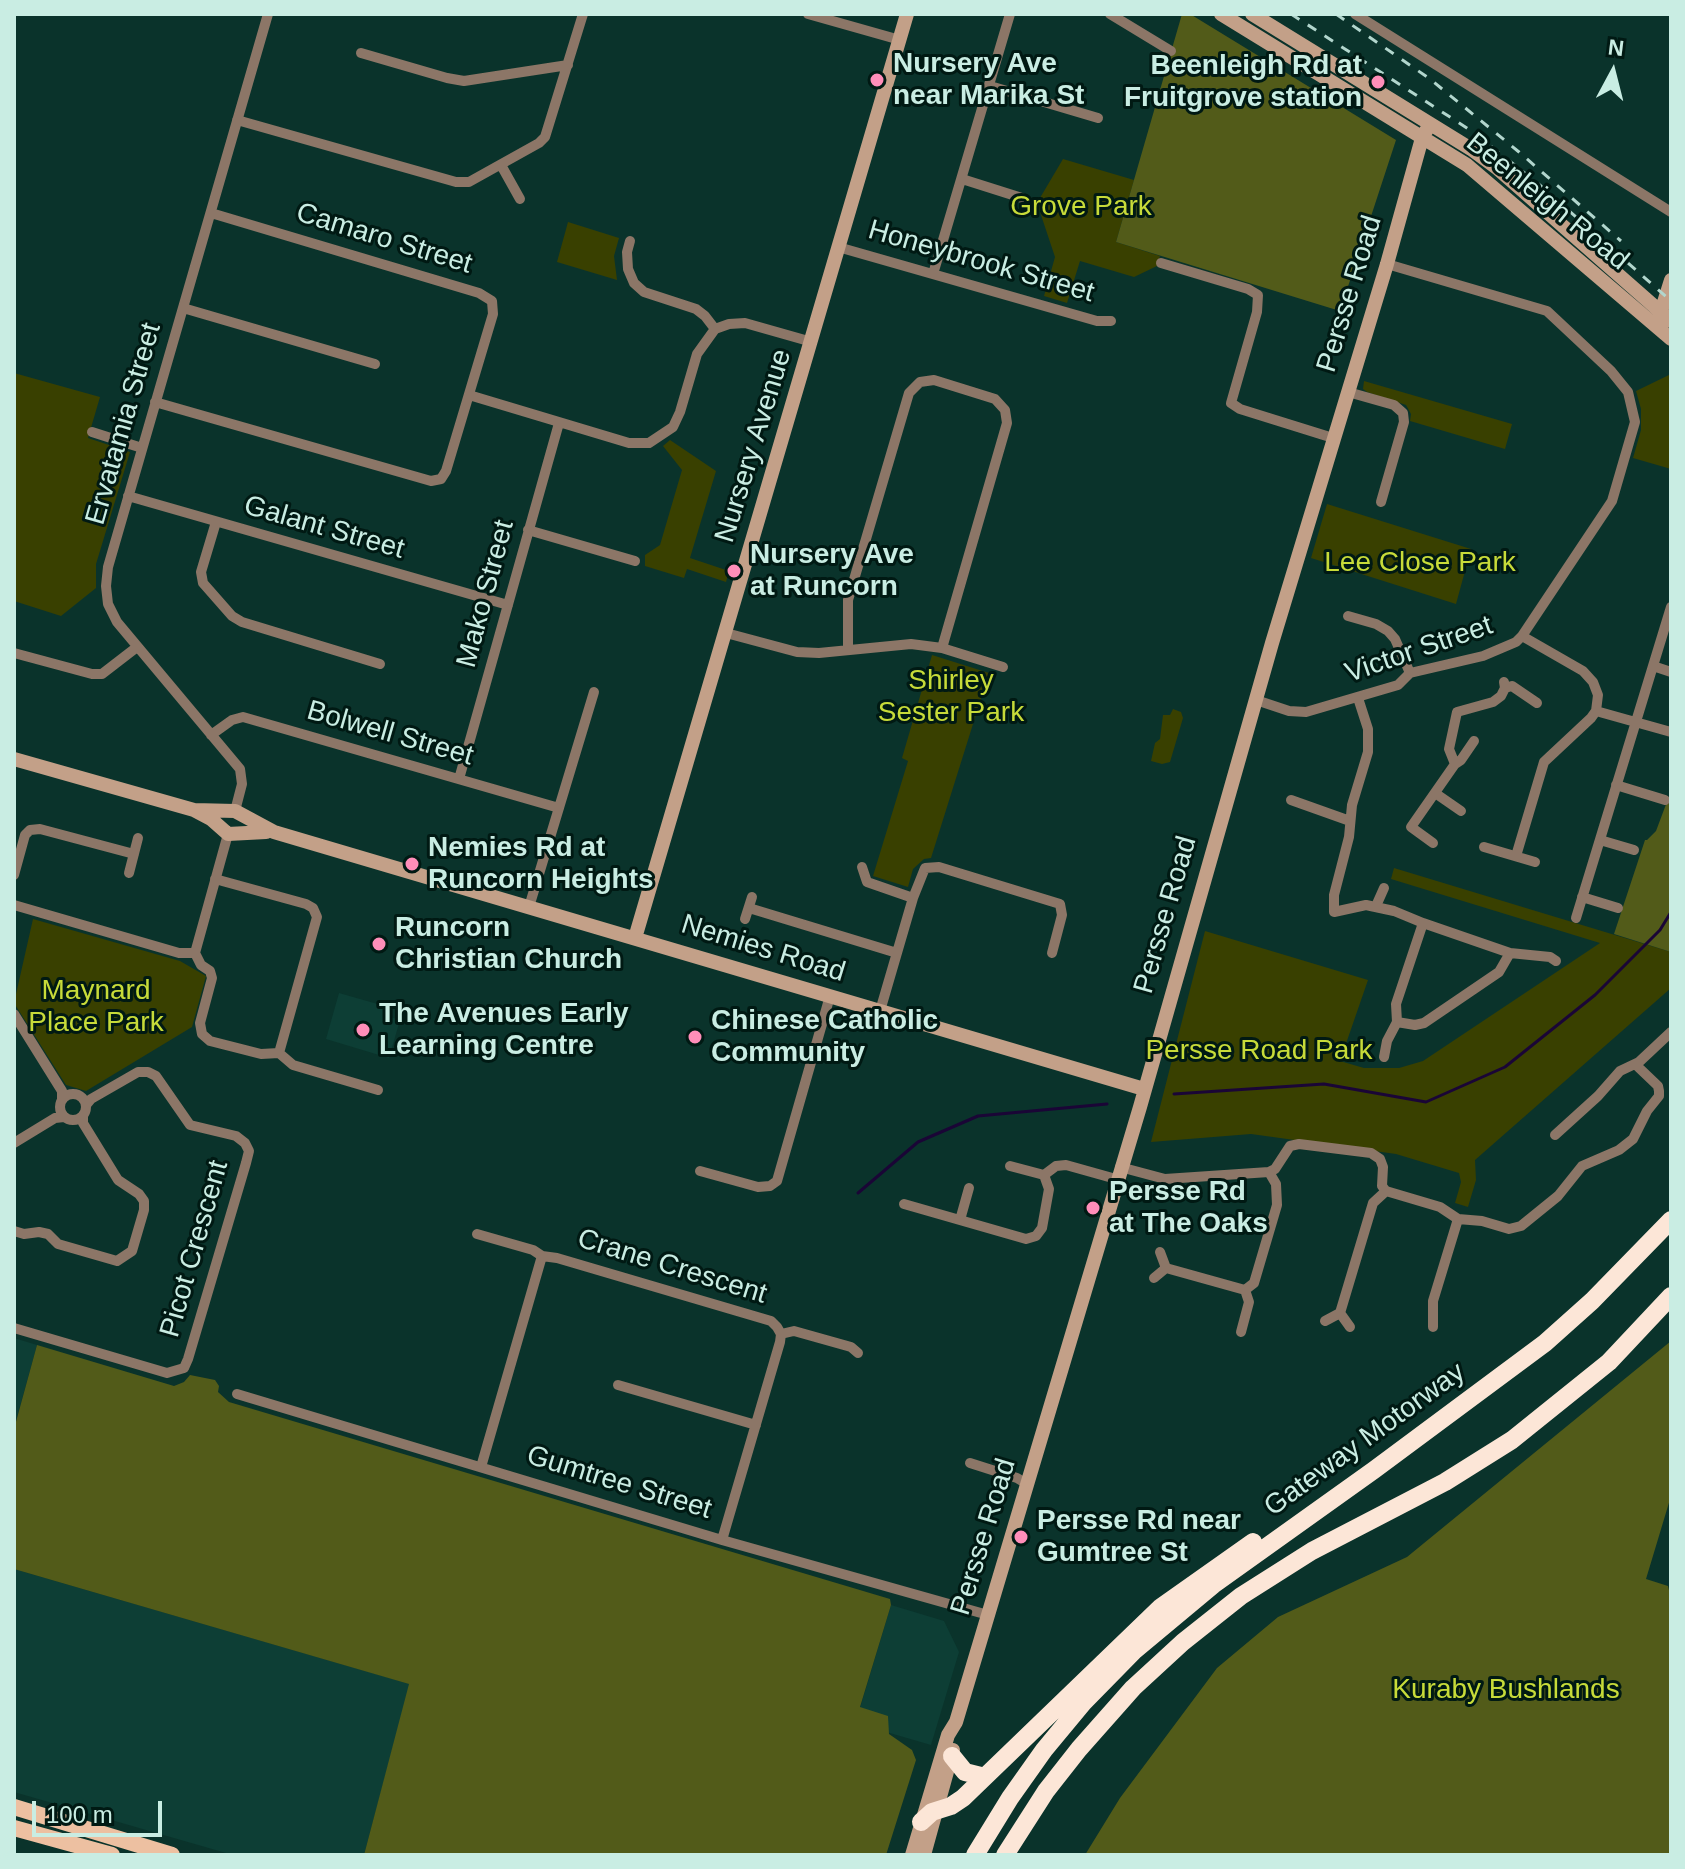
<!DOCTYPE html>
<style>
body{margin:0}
#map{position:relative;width:1685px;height:1869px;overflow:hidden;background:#0a332b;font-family:Helvetica,sans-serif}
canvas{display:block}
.frame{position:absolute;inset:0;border:16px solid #c9ede3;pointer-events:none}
.north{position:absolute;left:1573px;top:32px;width:80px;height:80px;-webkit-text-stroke:6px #001913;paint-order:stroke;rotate:7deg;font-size:22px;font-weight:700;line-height:32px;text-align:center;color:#c9ede3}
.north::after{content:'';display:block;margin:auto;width:28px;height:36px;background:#c9ede3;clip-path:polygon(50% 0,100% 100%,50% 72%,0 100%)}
.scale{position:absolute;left:32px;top:1801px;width:130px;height:36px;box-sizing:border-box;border:4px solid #c9ede3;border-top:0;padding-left:10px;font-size:24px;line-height:28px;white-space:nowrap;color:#c9ede3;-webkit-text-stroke:6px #001913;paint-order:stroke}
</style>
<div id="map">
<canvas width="1685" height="1869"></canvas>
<div class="frame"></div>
<div class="north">N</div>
<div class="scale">100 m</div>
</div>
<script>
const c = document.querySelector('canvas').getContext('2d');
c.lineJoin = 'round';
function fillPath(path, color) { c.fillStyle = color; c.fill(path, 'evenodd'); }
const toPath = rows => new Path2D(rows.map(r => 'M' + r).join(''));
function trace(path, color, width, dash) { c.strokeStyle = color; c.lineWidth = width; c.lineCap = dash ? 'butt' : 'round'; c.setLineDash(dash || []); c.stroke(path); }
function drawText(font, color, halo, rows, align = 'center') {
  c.font = font + ' Helvetica,sans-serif'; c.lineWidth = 6; c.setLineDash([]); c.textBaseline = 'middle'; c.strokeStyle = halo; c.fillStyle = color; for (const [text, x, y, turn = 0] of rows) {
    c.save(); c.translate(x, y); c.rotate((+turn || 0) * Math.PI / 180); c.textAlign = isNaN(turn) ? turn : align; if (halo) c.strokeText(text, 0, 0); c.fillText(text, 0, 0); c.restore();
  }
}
const built = toPath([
 [339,993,381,1005,387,1016,400,1020,389,1058,326,1039],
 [14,1338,37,1345,14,1428],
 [14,1569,410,1684,364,1855,233,1855,14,1792],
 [891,1605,944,1621,959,1652,931,1745,883,1731,860,1708]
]);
const green = toPath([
 [1063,159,1134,180,1116,242,1160,256,1157,266,1134,277,1080,261,1067,303,1044,296,1055,257,1037,203],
 [568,222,619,238,614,256,617,280,557,262],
 [14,373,100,397,88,438,130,452,96,564,96,588,61,616,14,601],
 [1671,374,1671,469,1633,458,1641,430,1641,409,1636,391],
 [1364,381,1512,424,1505,449,1410,421,1411,414,1406,405,1367,392,1363,389],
 [670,440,716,471,690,558,729,571,726,582,687,569,684,578,645,566,645,555,660,545,682,470,663,446],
 [1327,504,1471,549,1456,604,1311,558],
 [932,655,989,673,931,858,924,859,913,869,908,887,873,876,908,761,902,758],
 [1173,709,1181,712,1183,718,1170,762,1162,764,1151,761,1155,743,1160,739,1163,715,1170,715],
 [1394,868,1671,952,1671,988,1475,1160,1476,1180,1468,1207,1455,1203,1461,1182,1459,1173,1396,1154,1251,1134,1151,1142,1205,931,1368,980,1340,1061,1364,1068,1399,1068,1423,1061,1600,943,1391,879],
 [33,919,180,961,206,976,192,1027,86,1091,66,1085,14,1003]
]);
const forest = toPath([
 [1182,14,1190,14,1396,140,1340,311,1116,242],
 [1671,791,1671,952,1614,934,1645,840,1647,840,1656,831],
 [1671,1341,1671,1496,1646,1579,1668,1586,1671,1599,1671,1855,1085,1855,1120,1798,1217,1668,1278,1617,1407,1557],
 [37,1345,174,1386,184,1382,190,1375,215,1380,219,1386,218,1392,229,1402,890,1599,891,1605,860,1707,888,1716,889,1734,912,1750,916,1760,886,1855,364,1855,409,1684,14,1569,14,1429]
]);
const stream = toPath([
 [1174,1094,1324,1084,1426,1102,1505,1067,1595,995,1660,930,1671,912],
 [858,1193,918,1142,978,1116,1107,1104]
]);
const street = toPath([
 [808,14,900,40],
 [1110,14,1171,51],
 [1355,14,1671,212],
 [361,53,447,78,464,81,568,65],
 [990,86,1098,118],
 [237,120,456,182,469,182,539,143,545,137,583,14],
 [501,165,520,199],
 [962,179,1022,198],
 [630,241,627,252,628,269,634,283,644,292,696,309,705,316,715,329],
 [838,247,1097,321,1111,321],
 [1161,263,1248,289,1258,295,1257,312,1231,403,1240,409,1333,438],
 [933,274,1010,14],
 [183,308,375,364],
 [1348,392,1394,405,1403,413,1404,422,1381,502],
 [469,395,629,443,649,443,673,427,680,412,697,354,715,329,729,324,745,323,812,342],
 [155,402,431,481,441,479,446,471,493,314,492,301,479,293,211,213],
 [92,432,142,448],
 [128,496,508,605],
 [216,522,201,572,203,583,232,616,242,622,380,664],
 [528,530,635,561],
 [1348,616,1376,624,1388,631,1395,639,1410,673],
 [726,633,797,652,819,653,911,644,942,648,1003,667],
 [848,650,848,600,909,393,920,382,934,380,995,399,1005,410,1007,423,942,648],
 [14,653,92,674,102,674,137,647],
 [1653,666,1671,672],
 [1505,688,1512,686,1537,703],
 [1358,698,1368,729,1368,752,1352,805,1349,837,1334,895,1334,912,1366,905,1394,911,1423,923],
 [1256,700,1289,711,1306,712,1398,685,1410,673,1483,656,1516,642,1522,636,1612,501,1635,422,1628,392,1611,371,1547,311,1387,264],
 [1596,711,1671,732],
 [211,735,232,720,243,717,559,808],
 [1455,764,1461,760,1474,741],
 [459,779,559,423],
 [1616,785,1665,800],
 [1435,793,1461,811],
 [1291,800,1350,821],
 [235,811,242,784,240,769,117,622,108,604,106,586,108,567,268,14],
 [228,834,195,953,201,965,210,971,212,978,200,1023,202,1034,210,1041,261,1054,279,1053,293,1065,378,1090],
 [1600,840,1634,850],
 [1433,843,1411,827,1455,764,1449,749,1457,712,1493,702,1501,696,1505,688,1504,682],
 [1484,847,1535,862],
 [1516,856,1544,762,1591,718,1596,711,1598,695,1593,682,1583,671,1522,636],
 [862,867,867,882,913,898],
 [129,873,138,838],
 [14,875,25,835,30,830,40,829,134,854],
 [215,879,306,904,313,908,317,917,279,1053],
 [1582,897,1618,908],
 [14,905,179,953,195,953],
 [1376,906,1384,888],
 [529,907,594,692],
 [749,908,897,953],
 [1576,918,1671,607],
 [745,919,752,897],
 [1510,953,1550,957,1556,961],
 [880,1011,913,898,925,868,939,867,1060,904,1062,915,1052,953],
 [14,1014,62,1091,62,1099],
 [1384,1057,1387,1041,1397,1022,1415,1025,1424,1023,1499,972,1510,953,1423,923,1396,1004,1397,1022],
 '60 1107a13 13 0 1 1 26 0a13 13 0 1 1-26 0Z',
 [1555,1135,1598,1096,1620,1071,1639,1062,1671,1032],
 [14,1143,55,1118,64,1117],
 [1120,1167,1165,1179,1269,1172,1275,1169,1290,1146,1299,1144,1371,1153,1380,1159,1383,1167,1382,1186,1386,1191,1440,1207,1458,1219,1482,1221,1509,1229,1521,1226,1558,1196,1582,1166,1619,1150,1633,1139,1647,1111,1659,1096,1659,1091,1658,1086,1635,1064],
 [700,1171,758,1187,770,1186,777,1181,830,996],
 [1044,1175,1056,1166,1066,1165,1116,1179],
 [904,1204,1026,1239,1036,1236,1042,1228,1049,1189,1044,1175,1010,1166],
 [960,1220,969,1188],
 [14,1231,24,1234,39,1232,48,1234,58,1244,117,1261,132,1251,144,1210,144,1201,139,1194,118,1180,83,1123,83,1116],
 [477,1234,533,1250,542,1256,557,1258,771,1321,777,1327,781,1334,780,1342,722,1540],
 [1166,1268,1245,1290,1254,1283,1277,1205,1276,1184,1269,1172],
 [1154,1278,1166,1268,1160,1252],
 [1340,1313,1373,1203,1386,1191],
 [1325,1321,1340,1313,1350,1327],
 [1433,1327,1433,1301,1458,1219],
 [14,1328,167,1373,184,1368,188,1359,246,1163,249,1151,245,1143,236,1136,190,1125,156,1076,148,1072,138,1072,91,1099,86,1105],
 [1241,1332,1249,1302,1245,1290],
 [781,1334,794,1331,851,1347,858,1353],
 [618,1385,756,1425],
 [237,1394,722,1540,988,1615],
 [970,1463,1017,1478,1027,1484],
 [481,1467,542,1256]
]);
const secondary = toPath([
 [1221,14,1467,165,1671,339],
 [1252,14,1471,149,1498,169,1671,321],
 [1659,318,1671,280],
 [14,759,194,810,211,819,228,834,266,832],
 [194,810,235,811,274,832,1144,1089],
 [635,938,907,14],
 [912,1855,948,1735,956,1722,1140,1107,1272,643,1387,264,1422,138,1430,124],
 [924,1855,953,1750]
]);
const primary = toPath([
 [14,1807,172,1855],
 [14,1828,112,1855]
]);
const highway = toPath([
 [952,1756,965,1772,985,1777],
 [921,1822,932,1812,951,1806,963,1798,1161,1607,1253,1542],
 [975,1855,1010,1798,1044,1750,1083,1703,1135,1650,1213,1585,1374,1470,1545,1343,1592,1301,1671,1220],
 [1005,1855,1046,1791,1079,1749,1133,1688,1183,1642,1241,1596,1312,1551,1445,1482,1512,1440,1609,1362,1671,1296]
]);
const rail = toPath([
 [1291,14,1473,132,1541,186,1671,301],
 [1336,14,1430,79,1519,152,1621,241]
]);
const markers = [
 [877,80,8,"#ff8eb9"],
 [1378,82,8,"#ff8eb9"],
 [734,571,8,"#ff8eb9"],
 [412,864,8,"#ff8eb9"],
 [379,944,8,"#ff8eb9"],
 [363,1030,8,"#ff8eb9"],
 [695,1037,8,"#ff8eb9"],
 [1093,1208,8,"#ff8eb9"],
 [1021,1537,8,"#ff8eb9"]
];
const poiNames = [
 ["Nursery Ave",893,64],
 ["near Marika St",893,96],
 ["Beenleigh Rd at",1362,66,"right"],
 ["Fruitgrove station",1362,98,"right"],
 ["Nursery Ave",750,555],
 ["at Runcorn",750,587],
 ["Nemies Rd at",428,848],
 ["Runcorn Heights",428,880],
 ["Runcorn",395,928],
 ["Christian Church",395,960],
 ["The Avenues Early",379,1014],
 ["Learning Centre",379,1046],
 ["Chinese Catholic",711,1021],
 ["Community",711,1053],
 ["Persse Rd",1109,1192],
 ["at The Oaks",1109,1224],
 ["Persse Rd near",1037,1521],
 ["Gumtree St",1037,1553]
];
const streetNames = [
 ["Beenleigh Road",1547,202,39],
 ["Camaro Street",384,239,17],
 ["Honeybrook Street",981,262,16],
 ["Persse Road",1350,294,-73],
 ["Ervatamia Street",124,424,-74],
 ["Nursery Avenue",754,446,-73],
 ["Galant Street",324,528,16],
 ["Mako Street",486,594,-75],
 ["Victor Street",1419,650,-19],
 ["Bolwell Street",390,734,16],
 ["Persse Road",1166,915,-74],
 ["Nemies Road",763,949,17],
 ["Picot Crescent",195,1249,-74],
 ["Crane Crescent",672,1267,17],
 ["Gateway Motorway",1365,1440,-36],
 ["Gumtree Street",619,1483,17],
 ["Persse Road",984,1537,-73]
];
const parkNames = [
 ["Grove Park",1081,207],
 ["Lee Close Park",1420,563],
 ["Shirley",951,681],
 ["Sester Park",951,713],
 ["Maynard",96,991],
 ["Place Park",96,1023],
 ["Persse Road Park",1259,1051],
 ["Kuraby Bushlands",1506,1690]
];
fillPath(built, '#0d3e35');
fillPath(green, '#394000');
fillPath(forest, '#525b19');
trace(stream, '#1a0536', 3);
trace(street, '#8c7667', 10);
trace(secondary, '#c3a088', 14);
trace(primary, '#edc0a1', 16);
trace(highway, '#fce6d7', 18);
trace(rail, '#b2d6cd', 3, [10, 10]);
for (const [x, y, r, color] of markers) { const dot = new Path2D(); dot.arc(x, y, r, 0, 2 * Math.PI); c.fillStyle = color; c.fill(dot); trace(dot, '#001913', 3); }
drawText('bold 28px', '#c9ede3', '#001913', poiNames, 'left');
drawText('28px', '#c9ede3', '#001913', streetNames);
drawText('28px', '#c7db39', '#001913', parkNames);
</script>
